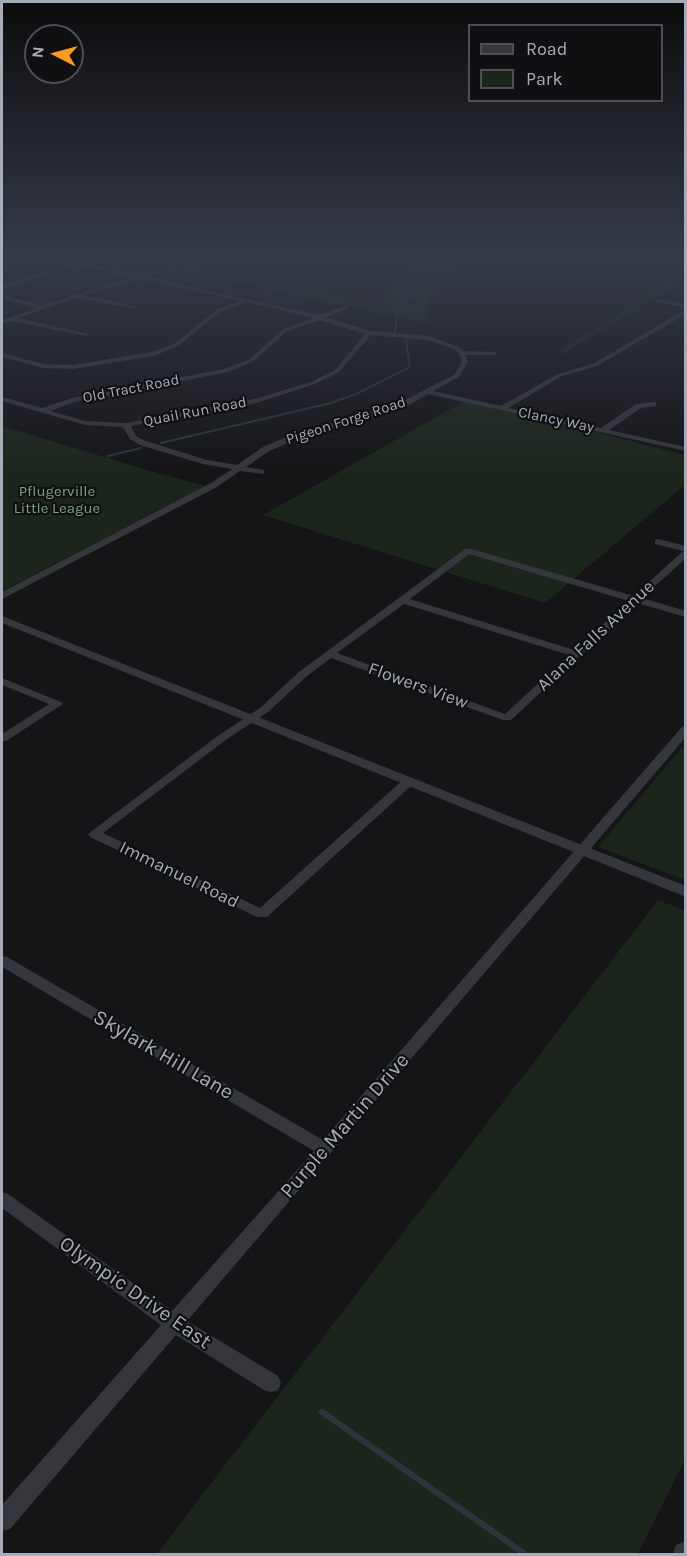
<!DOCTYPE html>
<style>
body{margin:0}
#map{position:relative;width:687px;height:1556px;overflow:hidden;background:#151517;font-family:Karla,sans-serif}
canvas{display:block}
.frame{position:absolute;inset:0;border:3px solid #a5adb8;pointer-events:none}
.legend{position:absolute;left:468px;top:24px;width:195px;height:78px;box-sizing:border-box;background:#101012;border:2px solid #4c4f54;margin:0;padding:8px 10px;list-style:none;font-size:18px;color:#a5adb8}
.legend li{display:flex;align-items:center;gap:12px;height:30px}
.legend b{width:30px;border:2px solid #4c4f54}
.north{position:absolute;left:24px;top:24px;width:60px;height:60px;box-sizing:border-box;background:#101012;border:2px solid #4c4f54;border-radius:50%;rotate:276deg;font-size:16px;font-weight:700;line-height:24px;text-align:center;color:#a5adb8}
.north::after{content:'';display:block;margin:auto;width:21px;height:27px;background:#ff9a24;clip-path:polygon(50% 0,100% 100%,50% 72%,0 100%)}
</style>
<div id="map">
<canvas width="687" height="1556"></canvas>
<div class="frame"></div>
<ul class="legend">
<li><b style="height:8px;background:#35373c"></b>Road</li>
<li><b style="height:16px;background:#1c251c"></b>Park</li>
</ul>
<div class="north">N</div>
</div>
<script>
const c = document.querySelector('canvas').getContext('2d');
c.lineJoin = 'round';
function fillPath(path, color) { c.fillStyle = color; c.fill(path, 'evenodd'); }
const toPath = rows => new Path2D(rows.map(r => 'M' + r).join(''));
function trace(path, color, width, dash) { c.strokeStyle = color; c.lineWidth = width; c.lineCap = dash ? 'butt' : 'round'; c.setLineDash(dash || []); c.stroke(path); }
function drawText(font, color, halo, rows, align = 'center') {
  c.font = font + ' Karla,sans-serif'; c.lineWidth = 4.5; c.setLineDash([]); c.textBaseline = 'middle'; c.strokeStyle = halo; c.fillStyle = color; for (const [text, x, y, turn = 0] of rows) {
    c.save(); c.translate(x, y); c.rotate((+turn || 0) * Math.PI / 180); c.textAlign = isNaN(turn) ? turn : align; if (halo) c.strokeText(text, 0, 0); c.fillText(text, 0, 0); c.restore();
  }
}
const green = toPath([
 [118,258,143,258,376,305,428,316,427,323],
 [414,258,466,258,450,270,429,301,428,315,398,310,382,305,405,263],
 [685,264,685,281,562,354,561,349,658,291,658,286,674,278],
 [468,399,685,455,685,485,545,603,263,515],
 [2,426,154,472,206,486,2,591],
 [685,744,685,880,598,847],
 [658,900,686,911,686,1457,638,1554,157,1554]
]);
const streamFar1 = toPath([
 [395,332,397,313,407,304,401,299,424,294,427,291,419,287,425,283,423,280,428,272,417,271,417,267,438,258],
 [161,443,331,403,356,394,410,367,406,339],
 [108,456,141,448]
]);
const stream = toPath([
 [322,1412,525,1554]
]);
const minor = toPath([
 [49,258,61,258,139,275,163,268,165,271,146,277,319,315,346,306,348,309,326,317,370,331,429,336,458,347,464,351,496,352,497,353,494,355,466,355,468,362,459,377,433,391,501,406,558,374,593,364,686,309,686,314,597,366,562,376,508,408,601,428,636,404,653,402,656,402,656,406,641,408,609,430,686,447,686,451,428,394,409,405,293,441,269,451,246,467,264,470,264,474,240,471,217,487,2,599,2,592,211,483,232,469,203,464,140,445,130,439,123,427,85,425,2,401,2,397,42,408,72,398,224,369,250,359,283,329,314,318,247,302,220,312,178,346,154,356,73,369,43,368,2,357,2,353,43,364,73,365,152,352,174,344,216,310,241,301,139,279,83,295,138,307,138,309,77,298,18,318,87,334,87,336,12,321,2,324,2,320,37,308,2,299,2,295,43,305,132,277,75,265,2,290,2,286,69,263,49,258],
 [320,320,365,334,335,370,311,382,255,399,126,423,85,421,50,411,74,402,228,372,254,361,287,331,320,320],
 [371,335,428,340,454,349,459,354,462,362,454,375,403,401,287,437,263,447,237,465,207,460,146,441,136,436,131,426,256,403,315,384,339,372,371,335],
 [658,299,686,304,686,308,656,302,658,299],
 [658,539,686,546,686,558,642,598,686,611,686,617,637,603,511,720,503,720,331,658,307,676,268,712,227,739,103,833,260,908,404,779,412,779,414,782,412,785,267,917,257,917,90,837,88,834,219,735,260,708,299,672,465,549,471,549,634,596,683,551,655,544,655,540,658,539],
 [469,554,629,601,574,650,410,599,469,554],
 [404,604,569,655,505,714,337,653,404,604],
 [2,678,61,702,63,704,6,741,2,742,2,734,49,704,2,685,2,678],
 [686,726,686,737,187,1321,278,1376,281,1383,278,1390,271,1392,264,1390,176,1335,10,1529,2,1531,2,1505,161,1325,2,1208,2,1192,8,1194,172,1311,314,1151,2,967,2,956,7,957,323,1140,682,727,686,726]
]);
const tertiary = toPath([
 [2,616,686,886,686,897,2,623,2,616],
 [686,1541,686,1554,673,1554,676,1545,686,1541]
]);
const farStreetnames = [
 ["Old Tract Road",131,389,-11],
 ["Quail Run Road",195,412,-11],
 ["Clancy Way",556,420,12],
 ["Pigeon Forge Road",346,421,-18]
];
const farParknames = [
 ["Pflugerville",57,492],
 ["Little League",57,509]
];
const streetNames = [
 ["Alana Falls Avenue",596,636,-43],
 ["Flowers View",418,686,20],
 ["Immanuel Road",179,875,26]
];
const nearStreetnames = [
 ["Skylark Hill Lane",163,1055,30],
 ["Purple Martin Drive",345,1126,-49],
 ["Olympic Drive East",135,1293,35]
];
fillPath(green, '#1c251c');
trace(streamFar1, '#2a363c', 2);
trace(stream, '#2a363c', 6);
fillPath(minor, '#35373c');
fillPath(tertiary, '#35373c');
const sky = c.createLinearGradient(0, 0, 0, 476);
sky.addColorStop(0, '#0c0c0d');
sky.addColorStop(0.54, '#353b47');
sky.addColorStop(1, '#353b4700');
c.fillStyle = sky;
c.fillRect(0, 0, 687, 476);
drawText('15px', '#a5adb8', '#101012', farStreetnames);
drawText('15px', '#7da57a', '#101012', farParknames);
drawText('18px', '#a5adb8', '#101012', streetNames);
drawText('21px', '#a5adb8', '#101012', nearStreetnames);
</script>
